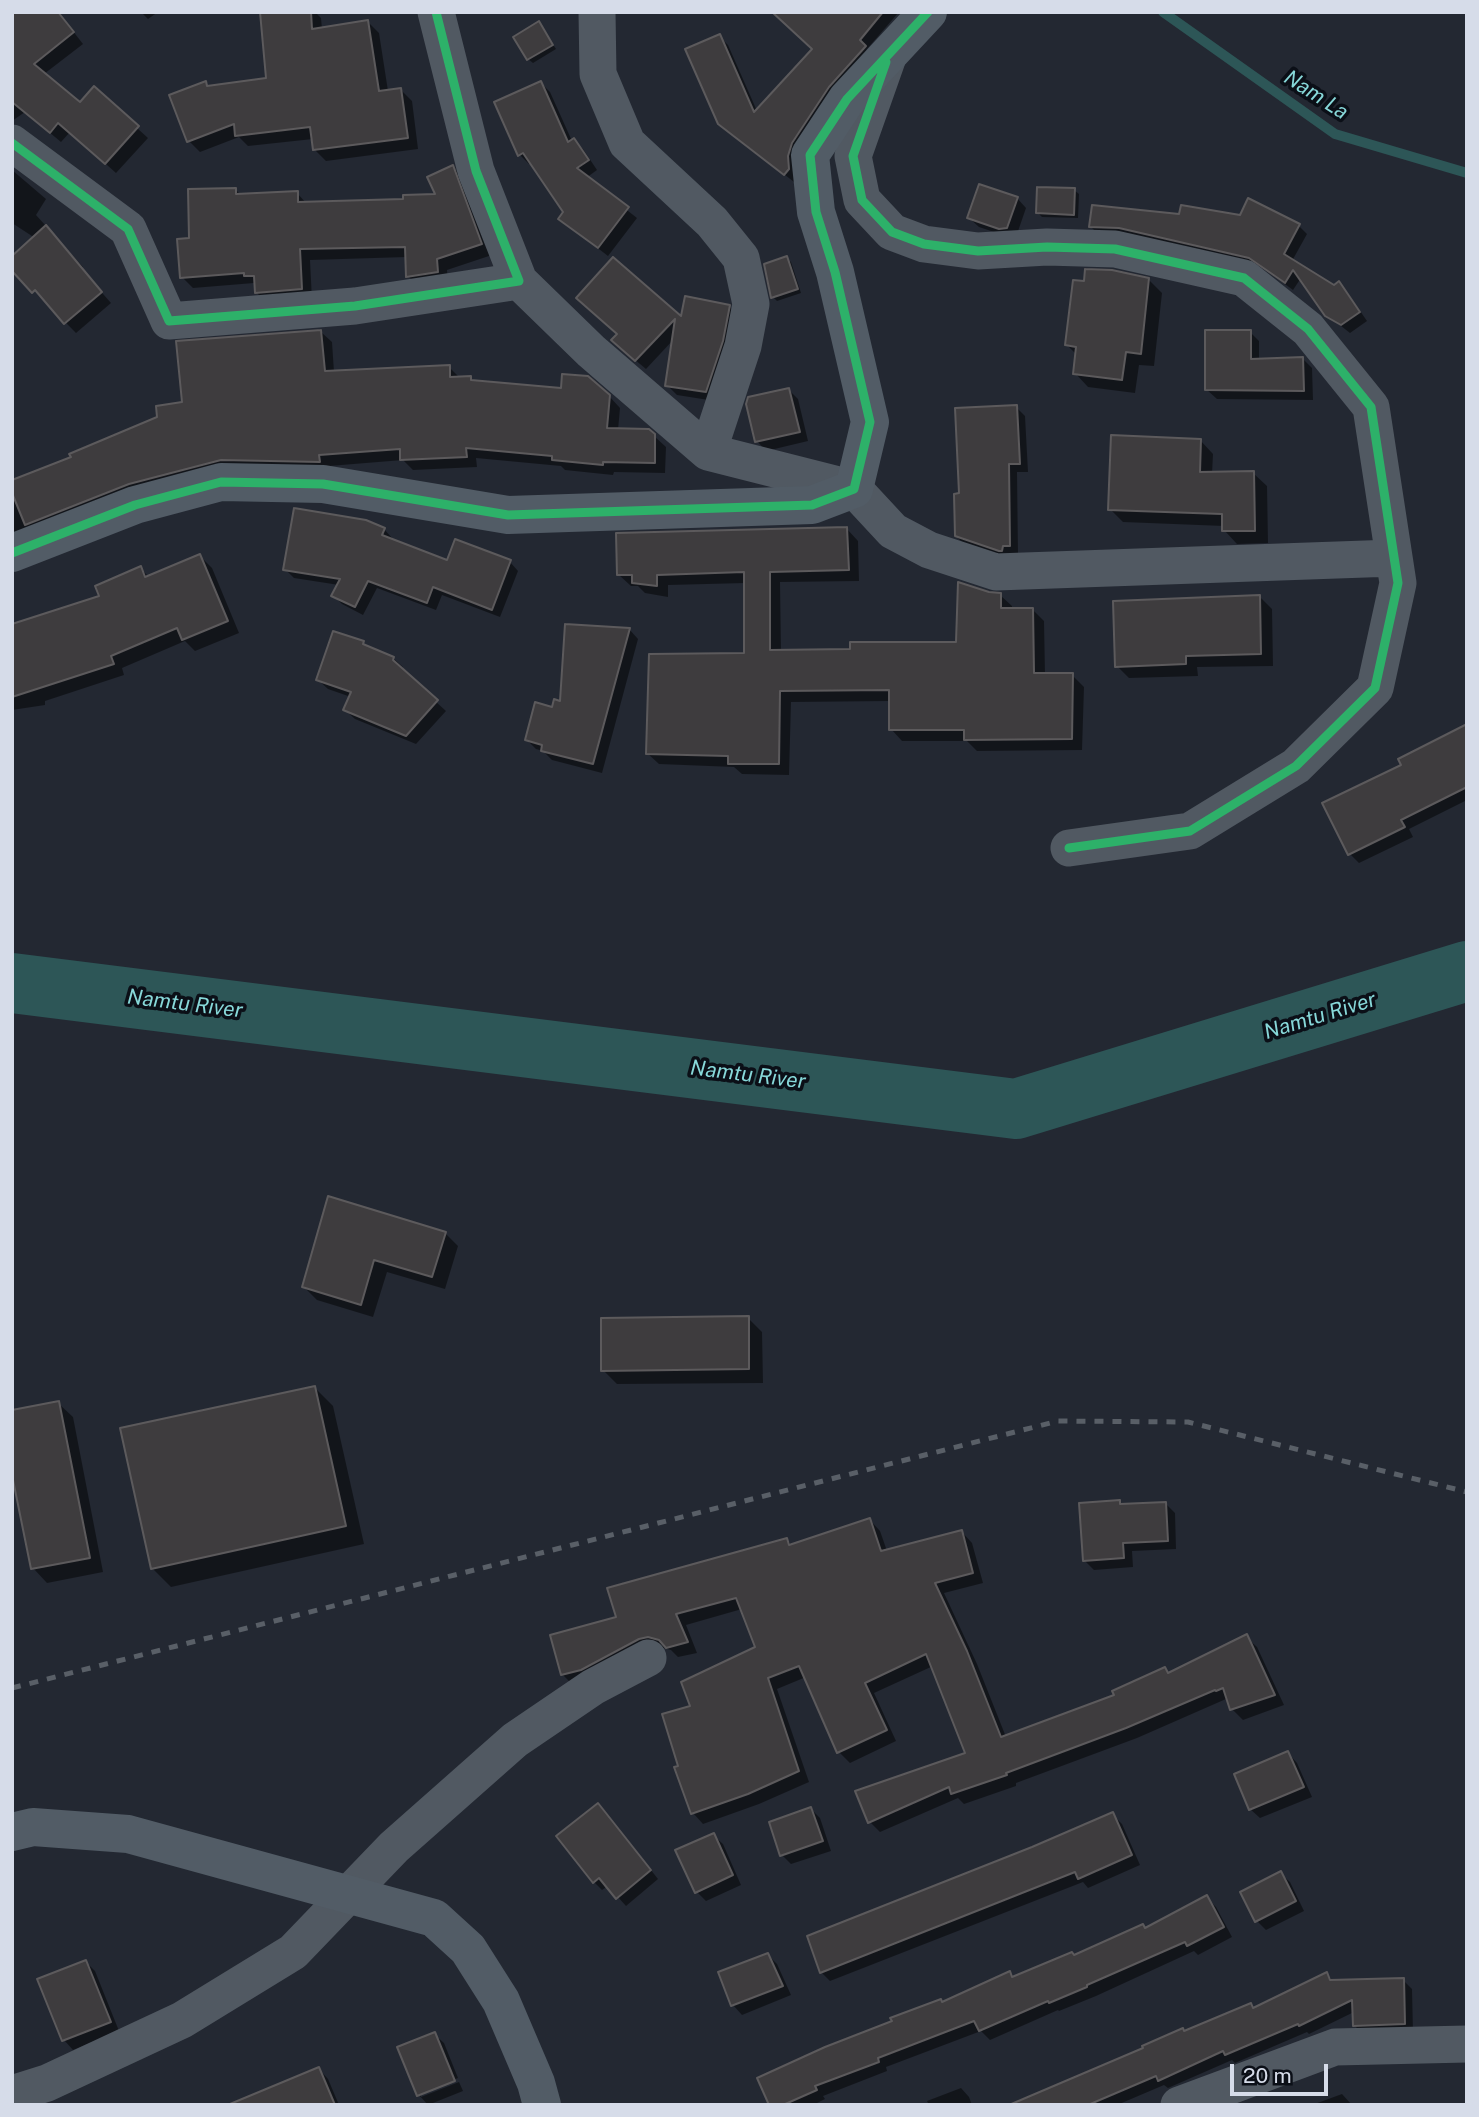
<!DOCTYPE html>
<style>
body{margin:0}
#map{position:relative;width:1479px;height:2117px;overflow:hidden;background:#232832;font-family:"Public Sans",sans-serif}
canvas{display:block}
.frame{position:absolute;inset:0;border:14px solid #d6dce9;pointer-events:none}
.scale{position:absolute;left:1230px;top:2064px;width:98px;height:32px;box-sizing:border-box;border:4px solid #d6dce9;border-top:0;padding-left:9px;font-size:21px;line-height:24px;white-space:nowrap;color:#d6dce9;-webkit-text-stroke:5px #0b0f17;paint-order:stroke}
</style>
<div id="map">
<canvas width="1479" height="2117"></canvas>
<div class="frame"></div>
<div class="scale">20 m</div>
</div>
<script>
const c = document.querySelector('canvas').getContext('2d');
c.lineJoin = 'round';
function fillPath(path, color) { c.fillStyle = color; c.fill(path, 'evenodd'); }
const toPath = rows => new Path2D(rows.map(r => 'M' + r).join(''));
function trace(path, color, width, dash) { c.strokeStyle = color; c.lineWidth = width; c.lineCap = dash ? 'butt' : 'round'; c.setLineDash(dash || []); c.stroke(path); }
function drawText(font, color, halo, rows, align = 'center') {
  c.font = font + ' "Public Sans",sans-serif'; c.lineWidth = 7; c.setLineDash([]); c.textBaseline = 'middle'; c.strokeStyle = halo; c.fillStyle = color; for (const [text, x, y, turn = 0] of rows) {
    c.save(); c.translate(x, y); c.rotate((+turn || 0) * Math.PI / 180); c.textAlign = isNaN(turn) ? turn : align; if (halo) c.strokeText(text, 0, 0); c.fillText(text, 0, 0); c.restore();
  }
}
const shadow = toPath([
 [58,12,83,44,44,74,80,105,94,89,148,138,116,173,70,132,61,142,25,112,12,121,12,53],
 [141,12,158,12,148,19],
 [262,12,315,12,321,18,322,29,368,22,379,33,388,91,401,90,412,101,418,149,326,161,315,150,313,139,248,146,239,137,200,152,189,141,205,83,209,87,268,79],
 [775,12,899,12,867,49,794,182,719,123,719,36,728,45,757,111,814,49],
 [539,24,556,49,533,63,528,59],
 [541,83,550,92,572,141,574,140,583,149,597,170,586,178,637,218,608,256,560,219,565,212,532,163,529,164,520,155],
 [453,167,463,178,492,255,447,270,448,283,419,287,408,276,407,257,310,260,312,300,267,303,256,292,254,283,193,288,182,277,191,240,235,189,241,195,297,193,307,204,405,200,438,196],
 [12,170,46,199,36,215,83,267,81,269,111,303,76,333,12,268,35,238,12,223],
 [1074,190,1079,194,1078,218,1042,217,1038,213],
 [1017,198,1026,208,1016,237,1009,237,979,227,969,218],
 [1298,225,1307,234,1292,261,1334,287,1339,284,1347,292,1367,321,1350,333,1327,315,1301,278,1293,290,1259,265,1129,236,1099,235,1091,227],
 [786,258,791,262,801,293,777,301,773,297],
 [1149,280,1162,293,1154,366,1139,365,1135,393,1088,387,1075,373,1077,355,1067,345],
 [729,306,738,316,715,401,677,395,667,385,674,339,646,369,622,349,619,334,588,307,683,320],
 [321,332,332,342,334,372,449,367,460,378,470,378,474,382,609,396,620,408,618,430,654,436,666,447,665,473,614,472,613,475,565,470,561,466,476,458,477,467,413,470,403,460,329,466,12,545,12,482,73,458,159,418],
 [1250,332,1259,341,1259,360,1303,359,1312,368,1313,400,1217,399,1207,390],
 [789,390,798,399,808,441,766,451,757,441],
 [1016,407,1025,416,1028,472,1017,472,1018,554,1011,559,965,545,956,536,961,495],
 [1200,440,1213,454,1212,474,1253,473,1267,486,1268,543,1237,544,1224,530,1224,526,1123,522,1110,509],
 [384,529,392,538,392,541,448,562,510,562,518,571,500,617,442,595,436,610,377,588,363,615,342,604,333,595,339,585,294,578,285,569],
 [847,529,858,541,859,581,780,582,781,652,852,651,957,644,989,594,1000,595,1012,606,1012,610,1033,610,1044,621,1045,675,1072,675,1084,687,1082,750,977,751,967,741,902,741,891,729,891,701,791,702,789,775,742,774,734,767,659,764,647,753,746,655,746,583,668,585,668,597,645,593,638,586,631,586,619,575],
 [200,556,212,568,239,633,195,651,185,641,122,668,124,675,45,701,45,705,12,710,12,626,102,597,140,568,149,577],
 [1260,597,1272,609,1273,666,1197,667,1198,676,1129,678,1117,666],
 [629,629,638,639,602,773,552,760,543,751,536,749,527,740],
 [363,643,368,648,393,658,403,667,401,670,446,711,416,744,355,719,345,710,351,697,328,689,318,680],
 [1467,735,1467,800,1409,829,1413,837,1359,863,1350,854],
 [329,1198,445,1233,458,1246,445,1289,387,1272,373,1317,317,1300,304,1287],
 [748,1318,762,1332,763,1383,617,1384,603,1370],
 [314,1387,333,1406,364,1544,171,1587,152,1568],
 [58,1403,73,1417,103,1572,47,1583,33,1568],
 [1120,1502,1123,1505,1165,1503,1175,1513,1176,1549,1132,1551,1133,1567,1094,1570,1084,1560],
 [870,1520,880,1531,887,1551,962,1532,972,1543,983,1583,944,1593,977,1664,1006,1737,1117,1696,1165,1669,1169,1674,1246,1637,1257,1647,1284,1705,1243,1720,1232,1709,1226,1699,1137,1738,1016,1783,1016,1786,964,1804,958,1798,880,1832,870,1822,967,1754,933,1666,874,1693,896,1741,850,1763,839,1752,806,1677,777,1689,809,1782,759,1804,703,1824,693,1813,680,1767,693,1707,757,1648,742,1609,686,1625,697,1653,678,1657,671,1650,660,1647,573,1685,562,1674,618,1619,787,1540,793,1546],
 [1288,1753,1297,1763,1312,1797,1260,1818,1250,1809],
 [811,1809,820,1818,831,1851,791,1864,782,1855],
 [606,1813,658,1879,626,1906,608,1886,602,1890,594,1882,558,1836],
 [1112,1814,1122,1824,1140,1865,1088,1888,1083,1882,830,1981,821,1972,1032,1849],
 [713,1835,723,1844,741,1885,706,1901,697,1892],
 [1280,1873,1290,1882,1304,1911,1266,1930,1257,1921],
 [1207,1898,1216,1907,1232,1937,1198,1955,1194,1951,1096,1996,1059,2011,1058,2010,990,2040,981,2031,886,2067,887,2071,823,2096,825,2099,813,2105,770,2105,943,2003,1009,1973,1014,1978,1146,1929],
 [768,1955,777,1964,791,1995,742,2015,733,2005,720,1973],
 [86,1962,95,1971,119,2031,73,2050,64,2040,39,1980],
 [1326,1974,1333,1981,1403,1980,1412,1989,1413,2033,1363,2034,1354,2025,1354,2012,1309,2034,1307,2032,1235,2063,1232,2060,1168,2088,1164,2085,1117,2105,1007,2105,1251,2005,1255,2009],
 [434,2034,444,2043,458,2078,421,2093,421,2097,459,2082,463,2091,428,2105,419,2095],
 [319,2069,328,2079,339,2105,245,2105],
 [961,2088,969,2097,972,2105,929,2105,927,2101],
 [1342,2094,1352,2105,1312,2105]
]);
const stream = toPath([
 [1163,12,1335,134,1467,173]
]);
const river = toPath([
 [12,983,1016,1109,1467,971]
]);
const building = toPath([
 [12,12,58,12,74,32,34,64,80,102,94,86,139,126,105,164,58,123,50,133,12,102,12,12],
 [260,12,311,12,312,29,368,20,379,91,401,88,408,138,313,150,310,127,235,136,234,124,187,142,169,95,206,81,207,86,266,78,260,12],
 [772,12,883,12,860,40,866,46,829,87,792,143,788,156,789,169,784,175,718,124,685,49,720,34,754,112,812,49,772,12],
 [539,21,553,45,527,60,513,37,539,21],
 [541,81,568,142,574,138,589,160,577,168,629,207,598,248,558,219,563,212,523,153,518,156,494,102,541,81],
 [453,165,482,244,437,259,438,272,406,277,405,247,300,249,302,289,255,293,254,276,244,276,244,273,180,278,177,239,189,238,188,189,236,188,236,194,298,191,298,202,403,199,403,195,435,194,427,177,453,165],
 [979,184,1018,197,1007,228,999,229,967,218,979,184],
 [1037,187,1075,188,1074,215,1036,213,1037,187],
 [1248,198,1300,224,1284,254,1334,285,1339,281,1360,312,1341,325,1325,316,1293,270,1285,283,1249,258,1119,228,1089,227,1092,205,1179,214,1181,205,1240,215,1248,198],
 [46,225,102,292,64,324,35,290,32,293,12,271,12,256,46,225],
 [787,256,798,289,771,298,764,264,787,256],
 [613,257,681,316,685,296,730,305,723,341,706,392,665,386,675,319,635,361,611,340,617,334,576,298,613,257],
 [1085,269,1112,270,1149,278,1141,354,1126,352,1122,380,1073,374,1076,347,1065,345,1073,280,1084,281,1085,269],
 [321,330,325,371,450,365,450,377,471,376,471,380,561,388,562,374,588,376,610,395,607,428,649,429,655,434,655,463,603,462,603,465,552,460,552,456,466,448,467,457,400,460,400,449,319,455,320,462,221,460,129,484,25,525,12,493,12,480,71,457,69,454,157,417,156,406,182,402,176,341,321,330],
 [1205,330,1251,330,1251,359,1303,357,1304,391,1205,390,1205,330],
 [789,388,800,432,755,442,746,404,748,397,789,388],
 [1017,405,1020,464,1009,464,1010,546,1003,546,1002,551,999,551,955,536,954,494,959,493,955,408,1017,405],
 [1111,435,1201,439,1200,472,1254,471,1255,531,1222,531,1222,514,1108,510,1111,435],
 [294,508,366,520,385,528,382,535,447,560,455,539,511,560,492,610,433,587,427,603,368,581,355,607,331,596,340,579,283,570,294,508],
 [847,527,849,570,770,572,770,650,850,649,850,642,956,642,958,582,989,592,1001,593,1001,608,1033,608,1034,673,1073,673,1072,739,964,740,964,730,889,730,889,690,780,691,779,764,728,764,728,756,646,754,649,654,744,653,744,572,657,575,657,586,632,583,632,575,617,575,616,533,847,527],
 [200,554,228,621,182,640,177,628,111,656,114,664,12,697,12,624,99,596,95,586,141,566,145,577,200,554],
 [1260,595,1261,654,1186,656,1186,664,1115,667,1113,601,1260,595],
 [565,624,630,628,593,764,541,751,542,745,525,740,535,702,552,707,554,699,560,701,565,624],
 [333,631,364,641,363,644,394,657,393,660,438,700,406,736,343,710,351,692,316,680,333,631],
 [1467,724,1467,787,1401,820,1405,827,1348,855,1322,803,1401,765,1398,759,1467,724],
 [328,1196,446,1232,432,1277,374,1260,361,1305,302,1287,328,1196],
 [749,1316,749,1369,601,1371,601,1318,749,1316],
 [315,1386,346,1526,151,1569,120,1428,315,1386],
 [59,1401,90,1558,31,1569,12,1475,12,1410,59,1401],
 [1120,1500,1120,1504,1166,1502,1168,1541,1123,1543,1124,1558,1083,1561,1079,1503,1120,1500],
 [870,1518,881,1551,962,1530,973,1573,935,1583,967,1651,1001,1737,1114,1695,1112,1691,1165,1667,1168,1673,1247,1634,1275,1695,1230,1710,1223,1688,1216,1691,1215,1690,1126,1728,1006,1773,1007,1775,951,1794,949,1787,868,1823,855,1791,965,1753,926,1654,865,1683,887,1730,837,1753,799,1666,768,1678,799,1771,748,1794,691,1814,674,1767,678,1766,662,1714,690,1706,681,1682,755,1647,736,1598,676,1614,688,1642,666,1648,659,1640,648,1637,639,1639,581,1670,561,1675,550,1635,616,1617,607,1588,787,1538,789,1545,870,1518],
 [1288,1751,1304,1787,1249,1810,1234,1774,1288,1751],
 [598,1803,651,1870,616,1899,599,1878,593,1883,556,1836,598,1803],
 [811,1807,823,1841,780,1856,769,1822,811,1807],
 [1113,1812,1132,1855,1078,1879,1075,1872,820,1973,807,1936,1032,1847,1113,1812],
 [714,1833,733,1875,695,1893,675,1850,714,1833],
 [1281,1871,1296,1901,1255,1922,1240,1892,1281,1871],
 [1207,1895,1224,1927,1187,1946,1185,1942,1087,1985,1087,1987,1049,2003,1048,2001,979,2031,974,2021,878,2058,879,2062,815,2086,817,2090,783,2105,769,2105,757,2078,825,2047,892,2021,890,2018,941,1999,942,2002,1010,1971,1012,1977,1072,1952,1074,1955,1143,1924,1145,1928,1207,1895],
 [768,1953,783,1986,731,2006,718,1972,768,1953],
 [86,1960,111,2022,62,2041,37,1979,86,1960],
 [1327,1972,1330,1980,1404,1978,1405,2024,1353,2026,1352,2000,1299,2026,1298,2024,1225,2055,1223,2051,1158,2081,1156,2076,1088,2105,1009,2105,1143,2048,1142,2046,1183,2028,1184,2031,1251,2003,1253,2008,1327,1972],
 [435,2032,455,2081,417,2096,397,2047,435,2032],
 [319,2067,335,2105,230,2105,230,2104,319,2067]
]);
const street = toPath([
 [597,12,598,74,627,143,712,222,741,258,751,304,743,346,708,452],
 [889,54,853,156,862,200,892,232,924,244,978,251,1047,247,1115,249,1244,278,1308,329,1371,407,1398,583,1375,688,1296,766,1190,831,1069,848],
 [12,143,128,229,169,321,355,306,519,281,476,171,436,12],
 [519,281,591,351,708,452,854,489,893,531,929,550,996,572,1394,558],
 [12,2094,47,2083,182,2020,293,1952,394,1847,515,1740,593,1687,648,1658],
 [1179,2105,1335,2047,1467,2044]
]);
const secondary = toPath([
 [12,553,135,505,221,482,323,484,508,515,812,505,854,489,870,422,835,272,816,212,810,155,847,99,928,12],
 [12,1832,33,1827,128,1834,434,1918,468,1949,501,2001,536,2083,542,2105]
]);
const rail = toPath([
 [12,1688,1058,1421,1188,1422,1467,1492]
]);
const cycleway = toPath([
 [886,62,853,156,862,200,892,232,924,244,978,251,1047,247,1115,249,1244,278,1308,329,1371,407,1398,583,1375,688,1296,766,1190,831,1069,848],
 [12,143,128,229,169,321,355,306,519,281,476,171,436,12],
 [12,553,135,505,221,482,323,484,508,515,812,505,854,489,870,422,835,272,816,212,810,155,847,99,928,12]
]);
const waterNames = [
 ["Nam La",1316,95,33],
 ["Namtu River",185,1004,7],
 ["Namtu River",1320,1016,-17],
 ["Namtu River",748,1075,7]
];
fillPath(shadow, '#0007');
trace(stream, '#2d5657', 10);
trace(river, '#2d5657', 60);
fillPath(building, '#3e3c3e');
trace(building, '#5c5a5c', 2);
trace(street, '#515962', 37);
trace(secondary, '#525c66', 38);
trace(rail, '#595f67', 5, [9, 9]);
trace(cycleway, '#2db169', 9);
drawText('italic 21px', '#87d8d9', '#0b0f17', waterNames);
</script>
